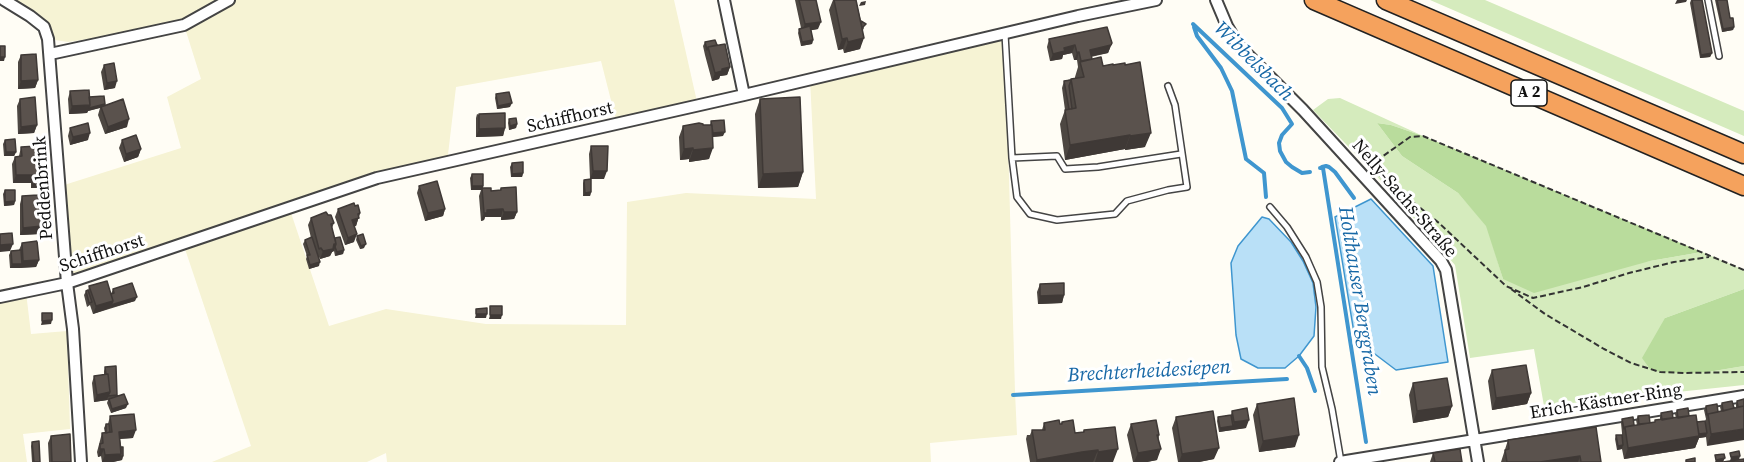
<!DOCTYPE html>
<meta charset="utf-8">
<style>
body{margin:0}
canvas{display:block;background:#fffdf5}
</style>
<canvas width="1744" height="462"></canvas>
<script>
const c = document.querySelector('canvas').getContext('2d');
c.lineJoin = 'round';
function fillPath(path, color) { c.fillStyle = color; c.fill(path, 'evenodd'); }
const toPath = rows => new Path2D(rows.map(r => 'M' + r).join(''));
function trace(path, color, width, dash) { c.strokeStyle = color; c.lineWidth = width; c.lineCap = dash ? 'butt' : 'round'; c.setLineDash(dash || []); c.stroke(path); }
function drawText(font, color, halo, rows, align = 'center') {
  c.font = font + ' "Source Serif 4",serif'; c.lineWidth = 6; c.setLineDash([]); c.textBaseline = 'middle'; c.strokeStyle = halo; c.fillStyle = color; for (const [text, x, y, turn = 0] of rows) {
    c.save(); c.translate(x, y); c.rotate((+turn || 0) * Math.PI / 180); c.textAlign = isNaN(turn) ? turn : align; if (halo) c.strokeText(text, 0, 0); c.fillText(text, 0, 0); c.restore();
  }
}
const farmland = toPath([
 [4,0,674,0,698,106,617,124,601,61,456,87,447,163,289,207,329,326,386,309,486,324,626,325,627,202,686,193,816,199,810,79,1005,34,1015,392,1017,435,930,443,931,462,387,462,386,453,367,462,212,462,251,446,184,246,67,283,61,186,181,148,167,97,201,79,184,25,68,42,48,39,44,27],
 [26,292,31,334,67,331,70,429,23,434,27,462,0,462,0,297]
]);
const green = toPath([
 [1430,0,1485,0,1744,111,1744,136],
 [1340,98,1423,136,1391,125,1377,123,1402,156,1458,193,1487,226,1503,279,1650,261,1702,252,1744,270,1744,289,1665,318,1708,372,1744,366,1744,385,1544,406,1534,349,1470,358,1455,265,1374,173,1313,110,1328,99]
]);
const forest = toPath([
 [1377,123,1391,125,1423,136,1702,252,1650,261,1534,293,1503,279,1486,226,1458,193,1402,156],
 [1744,289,1744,366,1708,372,1684,373,1660,372,1650,369,1642,358,1665,318]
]);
const water = toPath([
 [1371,199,1433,266,1448,362,1396,370,1355,339,1335,217,1371,199],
 [1262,217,1269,219,1291,242,1303,261,1313,283,1316,307,1314,336,1299,356,1285,368,1258,368,1241,359,1236,335,1231,263,1238,246,1262,217]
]);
const stream = toPath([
 [1193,24,1282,108,1292,124,1282,135,1279,143,1280,151,1286,162,1292,167,1302,173,1310,172],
 [1194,27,1197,36,1221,68,1232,91,1246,159,1264,173,1266,197],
 [1322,167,1326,166,1329,167,1335,172,1354,198],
 [1320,168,1323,168,1366,442],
 [1299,356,1307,368,1315,391],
 [1013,395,1287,379]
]);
const path = toPath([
 [1369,166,1410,137,1423,136,1744,270],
 [1378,174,1439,223,1506,286,1533,298,1583,287,1629,273,1674,262,1709,257],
 [1511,289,1545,314,1604,349,1631,363,1660,372,1684,373,1744,372]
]);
const lane = toPath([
 [1708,0,1719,56],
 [1005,34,1012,158,1057,156,1065,169,1098,167,1181,154],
 [1012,158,1017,197,1030,214,1057,220,1115,214,1127,201,1168,190,1187,187,1175,105,1168,86],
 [1270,207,1287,227,1306,257,1317,282,1321,307,1322,367,1332,409,1341,462]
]);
const street = toPath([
 [4,0,30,16,44,27,48,39,67,283,73,329,81,462],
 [724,0,744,95],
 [1216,0,1227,26,1239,46,1303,110,1441,261,1446,270,1478,462],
 [50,54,184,25,229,0],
 [0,297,67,283,377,178,744,95,1078,16,1156,0],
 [1340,462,1744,396]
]);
const highway = toPath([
 [1314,0,1744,186],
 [1386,0,1744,154]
]);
const wall = toPath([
 [795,0,816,0,818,29,811,30,813,40,812,44,801,46,798,33,799,29,801,28],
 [833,0,856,0,861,21,864,28,863,30,860,49,844,53,843,49,838,50,829,10],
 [1691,0,1702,0,1712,53,1710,57,1700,58,1690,3],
 [1715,0,1727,0,1730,18,1734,27,1733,30,1722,32],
 [1049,39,1112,43,1108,53,1091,57,1092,59,1103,66,1145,147,1125,150,1125,149,1065,160,1060,124,1065,110,1062,88,1064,81,1075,78,1075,77,1078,67,1077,60,1074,60,1072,53,1063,55,1062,59,1050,61,1047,47],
 [705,42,717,45,730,67,727,75,720,76,719,79,712,81,705,55,703,46],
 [21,55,38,80,35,88,18,89,18,62],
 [104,65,115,88,104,90,101,72],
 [70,91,89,97,105,104,104,106,127,127,105,134,98,115,100,108,88,111,87,113,69,114,68,99],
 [496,94,510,107,497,109,495,98],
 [20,99,37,125,34,133,18,134,17,106],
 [760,99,803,172,798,187,758,188,755,114],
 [477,114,505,128,503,136,476,137,476,118],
 [509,119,517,124,516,128,509,130,508,123],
 [711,121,723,136,713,137,709,159,689,162,689,159,680,160,679,137,683,126,710,125],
 [70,128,88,140,70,145,68,136],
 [5,140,16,152,14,156,4,156,3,144],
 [122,140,141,149,138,157,124,162,119,148],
 [591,146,604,179,590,179,589,154],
 [21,147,38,179,43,184,42,188,31,188,31,183,13,183,12,164,15,157,19,156],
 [512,163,523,173,522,177,511,177,510,167],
 [472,174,483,186,483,188,491,191,500,190,501,188,517,212,514,219,501,220,501,217,485,217,484,220,481,221,479,196,481,190,471,190,470,178],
 [584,180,591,192,590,196,583,196,583,183],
 [419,186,445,209,443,216,425,221,417,193],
 [5,190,15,201,14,205,4,206,3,194],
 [22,196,40,234,20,235,20,204],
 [355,206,360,213,356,226,354,226,354,242,345,245,335,217,338,209],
 [311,218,334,223,332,228,335,238,344,250,343,254,335,256,334,251,332,252,330,256,320,259,319,257,319,266,309,269,306,259,307,256,303,244,305,240,311,238,308,225],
 [357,236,364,248,360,249,356,240],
 [22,243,39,260,36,267,10,268,9,255,11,251,19,250],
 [1040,284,1064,295,1062,303,1038,304,1037,292],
 [89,286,111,294,113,289,135,301,93,314,90,305,87,307,84,295,86,291,88,291],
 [105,367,117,395,117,396,126,408,111,413,107,403,108,400,94,402,92,383,94,376,104,375,104,371],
 [1492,370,1531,393,1527,404,1492,410,1488,381],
 [1413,383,1452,406,1448,417,1413,423,1409,395],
 [1744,399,1707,446,1706,437,1699,438,1695,448,1624,459,1622,449,1617,450,1615,439,1616,435,1622,435,1622,433,1621,423,1622,419,1634,425,1637,425,1636,420,1638,416,1650,423,1655,422,1655,420,1660,420,1660,417,1661,413,1673,418,1676,418,1675,414,1677,410,1689,416,1697,422,1705,421,1706,419,1704,410,1706,406,1718,412,1721,411,1720,407,1722,403,1734,408,1736,408,1736,404,1737,401],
 [1257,404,1295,447,1259,452,1253,415],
 [1232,411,1246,428,1219,432,1217,421,1218,417,1231,415],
 [110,416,133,438,120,439,123,456,122,460,113,462,102,462,101,456,98,457,97,452,102,433,105,433,104,428,106,424,108,424],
 [1176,417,1214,459,1199,462,1178,462,1172,428],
 [1062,422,1075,433,1083,432,1084,430,1113,462,1030,462,1026,439,1027,435,1030,435,1032,430,1042,430,1044,423,1060,424,1061,424],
 [1131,424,1159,435,1157,460,1147,462,1133,462,1127,435],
 [51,436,71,462,49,462,48,443],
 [1508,440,1601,462,1501,462],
 [32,442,40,462,32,462,31,446],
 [1433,453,1462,462,1430,462]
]);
const shadedWall = toPath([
 [1677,0,1687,0,1686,2,1675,4],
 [866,1,865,5,859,6,861,2],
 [821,22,818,29,802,32,805,24],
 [1734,27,1733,30,1722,32,1723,29],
 [847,38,843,49,838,50,842,39],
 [864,38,860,49,844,53,848,42],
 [813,40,812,44,801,46,802,42],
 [1112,43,1108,53,1087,57,1090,50],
 [1075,45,1072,53,1063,55,1062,59,1050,61,1053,54,1064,48],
 [1079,52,1077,60,1074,60,1077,53],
 [1712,53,1710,57,1700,58,1701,55],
 [0,57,5,57,4,61,0,61],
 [730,67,727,75,720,76,719,79,712,81,715,73,722,69],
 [38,80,35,88,18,89,21,81],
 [117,81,115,88,104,90,107,83],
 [512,103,510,107,497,109,498,106],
 [105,104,103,107,88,111,87,113,69,114,72,106],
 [129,119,127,127,105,134,108,127],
 [517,124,516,128,509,130,510,126],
 [37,125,34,133,18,134,21,127],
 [505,128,503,136,476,137,479,129],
 [725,132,723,136,710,137,712,133],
 [90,133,88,140,70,145,73,137],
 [1151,133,1145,147,1125,150,1130,136],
 [1130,135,1125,149,1065,160,1070,145],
 [693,148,689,159,680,160,684,149],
 [713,148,709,159,689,162,693,150],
 [141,149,138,157,124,162,126,154],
 [6,152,16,152,14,156,4,156],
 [593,171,607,171,604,179,590,179],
 [803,172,798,187,758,188,763,174],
 [523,173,522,177,511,177,512,174],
 [16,175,39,175,36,183,32,179,31,183,13,183],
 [32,184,43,184,42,188,31,188],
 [472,186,483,186,482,190,482,188,481,190,471,190],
 [591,192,590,196,583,196,585,193],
 [15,201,14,205,4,206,5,202],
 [445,209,443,216,425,221,428,213],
 [503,209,501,217,485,217,484,220,481,221,484,213,487,210],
 [504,212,517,212,514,219,501,220],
 [360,213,356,226,349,228,352,220,358,214],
 [42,226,40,234,20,235,23,228],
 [357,234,354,242,345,245,348,238],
 [13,244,10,251,0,252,0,245],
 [334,244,336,244,334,251,332,252,330,256,320,259,323,251],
 [366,244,364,248,360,249,361,246],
 [344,250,343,254,335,256,337,252],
 [39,260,36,267,20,268,23,261],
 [320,262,319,266,309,269,310,265],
 [12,264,22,264,20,268,10,268],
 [1064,295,1062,303,1038,304,1040,296],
 [137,297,135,301,110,308,111,305],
 [113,301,110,308,93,314,96,306],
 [476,314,487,314,486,318,475,318],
 [490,315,502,315,501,319,489,319],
 [52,320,51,324,41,325,42,321],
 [110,392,107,400,94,402,97,395],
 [1531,393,1527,404,1492,410,1496,398],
 [128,404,126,408,111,413,112,409],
 [1452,406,1448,417,1413,423,1417,411],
 [1249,420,1246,428,1219,432,1220,428,1233,426,1234,422],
 [1744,429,1744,440,1707,446,1711,434],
 [136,430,133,438,116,439,119,432],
 [1707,433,1706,437,1699,438,1695,448,1624,459,1628,448],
 [1299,435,1295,447,1259,452,1263,441],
 [1623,445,1622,449,1617,450,1618,446],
 [1219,448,1214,459,1199,462,1179,462,1182,454],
 [100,449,104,449,101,456,98,457],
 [1118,449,1113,462,1095,462,1098,452],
 [1161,449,1157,460,1147,462,1134,462,1138,453],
 [1098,450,1093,462,1036,462,1037,460,1082,452],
 [121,454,123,456,122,460,113,462,102,462,105,455],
 [1580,456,1578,462,1540,462],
 [1740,456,1739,460,1730,461,1731,457],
 [1725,458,1723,462,1715,462,1716,460]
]);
const building = toPath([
 [799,0,816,0,821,22,805,24,799,0],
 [834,0,856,0,864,38,848,42,847,38,842,39,834,0],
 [1692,0,1702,0,1712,53,1701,55,1692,0],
 [1717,0,1727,0,1730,18,1733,18,1734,27,1723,29,1717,0],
 [861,21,866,24,862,28,861,21],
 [810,26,813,40,802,42,799,29,810,26],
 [1107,27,1112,43,1111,45,1090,50,1092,59,1081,61,1079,52,1077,53,1075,45,1064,48,1065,51,1053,54,1049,39,1107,27],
 [715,40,717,45,708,47,707,50,705,42,715,40],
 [725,44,730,67,722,69,722,71,715,73,708,47,725,44],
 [0,46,5,46,5,57,0,57,0,46],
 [36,54,38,80,21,81,21,55,36,54],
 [1101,57,1103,66,1113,64,1113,65,1125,63,1125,65,1140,62,1151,133,1130,136,1130,135,1070,145,1065,110,1076,108,1071,79,1084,77,1080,62,1101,57],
 [114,63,117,81,107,83,104,65,114,63],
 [1071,80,1069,86,1072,109,1069,109,1064,81,1071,80],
 [89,90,90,105,72,106,70,91,89,90],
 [509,92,512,103,498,106,496,94,509,92],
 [104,96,105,104,89,108,90,105,89,97,104,96],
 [35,97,37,125,21,127,20,99,35,97],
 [800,97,803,172,763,174,760,99,800,97],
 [123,99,129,119,108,127,101,107,123,99],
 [505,113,505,128,479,129,479,114,505,113],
 [516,118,517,124,510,126,509,119,516,118],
 [724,120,725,132,713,133,711,121,724,120],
 [88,123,90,133,73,137,70,128,88,123],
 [699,123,703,124,703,125,712,125,713,148,693,150,693,148,684,149,683,126,699,123],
 [136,135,141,149,126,154,122,140,136,135],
 [15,139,16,152,6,152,5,140,15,139],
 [37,146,39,175,16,175,15,157,22,156,21,147,37,146],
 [591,146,608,146,607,171,593,171,591,146],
 [523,162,523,173,512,174,512,163,523,162],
 [472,174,483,174,483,186,472,186,472,174],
 [43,178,43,184,32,184,32,179,43,178],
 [591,179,591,192,585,193,584,180,591,179],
 [437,181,445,209,428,213,419,186,437,181],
 [516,187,517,212,504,212,503,209,502,209,487,210,487,213,484,213,482,188,491,188,491,191,501,190,501,188,516,187],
 [5,190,15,190,15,201,5,202,5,190],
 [38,195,42,226,23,228,22,196,38,195],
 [354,203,355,206,358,205,360,213,358,214,359,218,352,220,357,234,348,238,338,209,354,203],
 [326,212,328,215,331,215,334,223,331,224,336,244,334,244,333,249,323,251,321,248,319,249,311,218,326,212],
 [12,233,13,244,0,245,0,234,12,233],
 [363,234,366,244,361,246,357,236,363,234],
 [312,237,320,262,310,265,307,255,310,255,305,240,312,237],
 [340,237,344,250,337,252,335,247,336,244,335,238,340,237],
 [37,241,39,260,23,261,22,243,37,241],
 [21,250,22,264,12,264,11,251,21,250],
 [107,281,113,301,96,306,89,286,107,281],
 [132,283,137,297,111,305,113,301,111,294,114,293,113,289,132,283],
 [1064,283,1064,295,1040,296,1040,284,1064,283],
 [88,290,92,302,89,303,86,291,88,290],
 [490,306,502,306,502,315,490,315,490,306],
 [487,308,487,314,476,314,476,309,487,308],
 [42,313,52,313,52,320,42,321,42,313],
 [1526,365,1531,393,1496,398,1492,370,1526,365],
 [116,366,117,395,108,396,110,392,108,374,106,374,105,367,116,366],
 [108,374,110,392,97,395,94,376,108,374],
 [1447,378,1452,406,1417,411,1413,383,1447,378],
 [124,394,128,404,112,409,109,399,124,394],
 [1294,398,1299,435,1263,441,1257,404,1294,398],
 [1744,399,1744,406,1738,407,1737,401,1744,399],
 [1732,401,1734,408,1723,411,1722,403,1732,401],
 [1717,404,1718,412,1708,414,1707,415,1706,406,1717,404],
 [1744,406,1744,429,1711,434,1708,414,1744,406],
 [1247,408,1249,420,1234,422,1232,411,1247,408],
 [1688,408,1689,416,1678,418,1677,410,1688,408],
 [1213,411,1219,448,1182,454,1176,417,1213,411],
 [1672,411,1673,418,1662,420,1661,413,1672,411],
 [134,414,136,430,119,432,121,454,105,455,104,449,100,449,100,444,103,443,102,433,112,432,110,416,134,414],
 [1231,415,1233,426,1220,428,1218,417,1231,415],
 [1649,415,1650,423,1639,424,1638,416,1649,415],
 [1696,415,1699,436,1628,448,1625,427,1655,422,1655,420,1696,415],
 [1633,417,1634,425,1625,427,1624,429,1622,419,1633,417],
 [1059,420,1060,424,1062,424,1062,422,1073,420,1075,433,1084,432,1084,430,1115,427,1118,449,1098,452,1098,450,1082,452,1037,460,1032,430,1045,430,1044,423,1059,420],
 [1156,420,1159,435,1157,435,1161,449,1138,453,1131,424,1156,420],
 [1705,421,1707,433,1699,434,1697,422,1705,421],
 [106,424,109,424,110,432,106,433,106,424],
 [1596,427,1601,462,1581,462,1580,456,1540,462,1507,462,1505,450,1509,449,1508,440,1596,427],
 [70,434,71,462,52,462,51,436,70,434],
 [1616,435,1622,435,1623,445,1618,446,1616,435],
 [39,441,40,462,34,462,32,442,39,441],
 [121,447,123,447,123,456,120,456,121,454,121,447],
 [1460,449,1462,462,1435,462,1433,453,1460,449],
 [1739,451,1740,456,1731,457,1730,453,1739,451],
 [1724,454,1725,458,1716,460,1715,455,1724,454],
 [1695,458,1695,462,1686,462,1686,460,1695,458],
 [1744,459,1744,462,1723,462,1744,459]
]);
const shields = [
 [1529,93,36]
];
const shieldNames = [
 ["A 2",1529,93]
];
const streetNames = [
 ["Schiffhorst",570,118,-13],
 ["Peddenbrink",44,188,-94],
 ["Nelly-Sachs-Straße",1404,199,49],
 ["Schiffhorst",102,254,-18],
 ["Erich-Kästner-Ring",1606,402,-9]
];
const waterNames = [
 ["Wibbelsbach",1253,62,45],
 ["Holthauser Berggraben",1359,301,81],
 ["Brechterheidesiepen",1149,372,-3]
];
fillPath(farmland, '#f6f3d4');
fillPath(green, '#d5ebbd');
fillPath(forest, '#b9dc9c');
fillPath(water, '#b9e0f7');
trace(water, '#3f96cf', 1.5);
trace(stream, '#3f96cf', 4);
trace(lane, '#444', 8);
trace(street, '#444', 14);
trace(highway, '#222', 21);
trace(path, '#333', 2, [6, 3]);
trace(lane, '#fff', 5);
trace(street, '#fff', 10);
trace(highway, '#f5a25d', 18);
fillPath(wall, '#4d4742');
fillPath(shadedWall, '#3f3936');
fillPath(building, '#5a524d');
trace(building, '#3f3936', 1.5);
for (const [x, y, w] of shields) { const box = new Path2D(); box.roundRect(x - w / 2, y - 13, w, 26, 4.5); c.fillStyle = '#fff'; c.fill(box); trace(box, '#111', 1.5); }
drawText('bold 16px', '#111', null, shieldNames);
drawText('18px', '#111', '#fff', streetNames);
drawText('italic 20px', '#1768a6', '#fff', waterNames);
</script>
